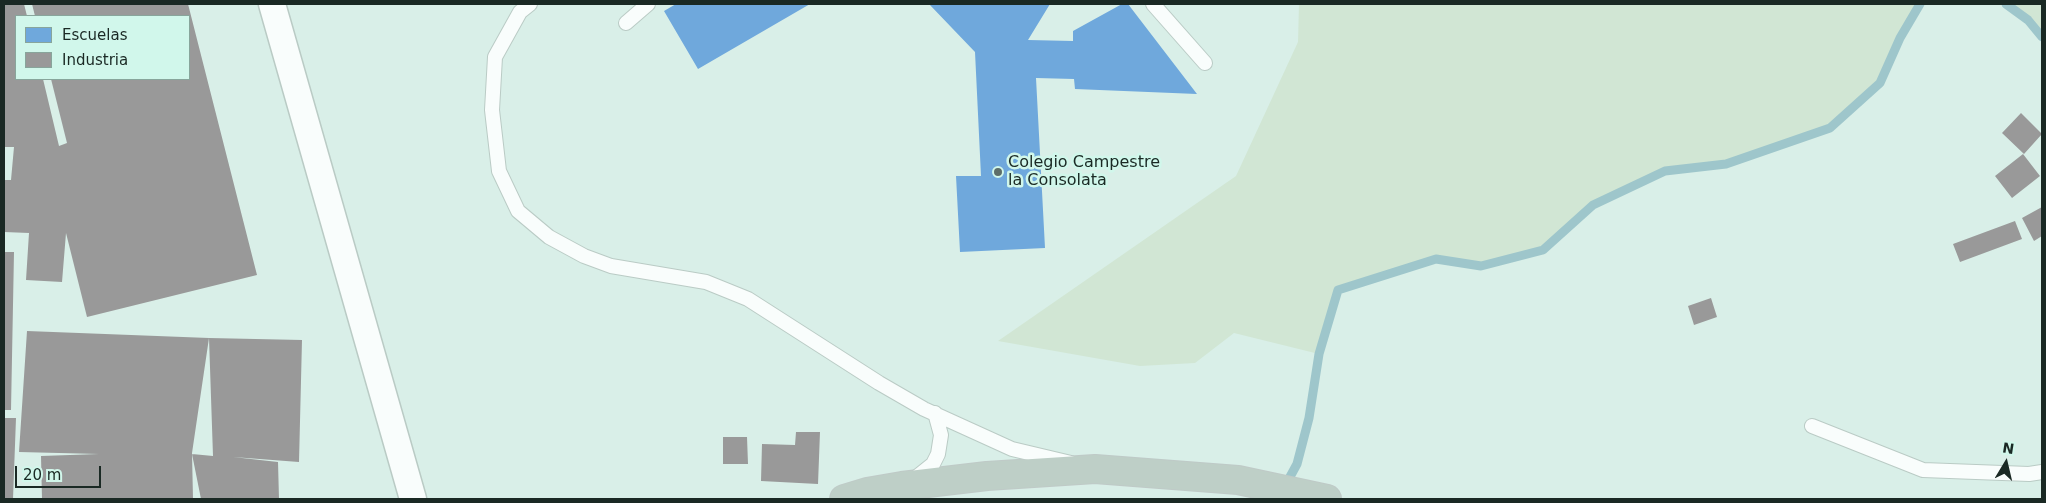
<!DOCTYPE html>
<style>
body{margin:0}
#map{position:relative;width:2046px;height:503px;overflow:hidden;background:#d9efe8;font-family:"DejaVu Sans",sans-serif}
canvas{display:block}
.frame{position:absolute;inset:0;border:5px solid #1a2924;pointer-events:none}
.legend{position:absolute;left:15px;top:15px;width:175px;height:65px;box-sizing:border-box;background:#d1f7eb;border:1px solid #88a59b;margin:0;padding:6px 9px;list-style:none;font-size:15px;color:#1a2924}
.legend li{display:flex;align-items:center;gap:10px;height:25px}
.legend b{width:25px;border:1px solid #88a59b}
.north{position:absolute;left:1981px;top:438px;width:50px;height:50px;-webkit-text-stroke:4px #d1f7eb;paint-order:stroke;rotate:9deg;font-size:14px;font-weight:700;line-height:20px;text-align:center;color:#1a2924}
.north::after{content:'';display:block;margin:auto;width:18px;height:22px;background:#1a2924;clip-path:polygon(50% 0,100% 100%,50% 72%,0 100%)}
.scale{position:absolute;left:15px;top:466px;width:86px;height:22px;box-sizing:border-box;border:2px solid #1a2924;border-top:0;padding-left:6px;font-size:15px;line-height:18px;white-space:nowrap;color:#1a2924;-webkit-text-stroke:4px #d1f7eb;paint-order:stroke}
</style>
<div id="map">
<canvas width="2046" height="503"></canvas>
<div class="frame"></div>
<ul class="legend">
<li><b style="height:14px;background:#6fa8dc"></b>Escuelas</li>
<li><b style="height:14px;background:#999"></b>Industria</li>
</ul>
<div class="north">N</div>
<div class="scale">20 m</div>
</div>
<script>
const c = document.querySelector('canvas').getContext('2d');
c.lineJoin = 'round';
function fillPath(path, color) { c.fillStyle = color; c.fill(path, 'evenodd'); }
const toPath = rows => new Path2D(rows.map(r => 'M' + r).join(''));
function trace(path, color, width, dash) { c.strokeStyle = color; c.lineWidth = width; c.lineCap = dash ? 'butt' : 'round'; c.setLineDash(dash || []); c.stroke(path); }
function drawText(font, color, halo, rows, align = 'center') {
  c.font = font + ' "DejaVu Sans",sans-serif'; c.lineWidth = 5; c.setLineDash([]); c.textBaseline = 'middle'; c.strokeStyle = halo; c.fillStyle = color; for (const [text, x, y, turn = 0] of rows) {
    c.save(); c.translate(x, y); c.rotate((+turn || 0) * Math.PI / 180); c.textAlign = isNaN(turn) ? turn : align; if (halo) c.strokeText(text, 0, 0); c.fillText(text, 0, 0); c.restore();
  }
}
const green = toPath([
 [1299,4,1920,4,1900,38,1880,83,1830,128,1726,164,1665,171,1593,205,1543,250,1481,266,1436,259,1338,290,1319,354,1234,333,1195,363,1140,366,998,341,1236,176,1298,42],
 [2006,4,2042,4,2042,37,2028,20]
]);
const schools = toPath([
 [676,4,810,4,698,69,664,11],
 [929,4,1050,4,1028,40,1073,41,1073,31,1122,4,1128,4,1197,94,1075,89,1074,79,1036,78,1045,248,960,252,956,176,981,176,975,52]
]);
const industry = toPath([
 [4,4,24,4,27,16,16,16,16,79,43,79,59,146,67,143,51,79,189,79,189,16,35,16,32,4,188,4,257,275,87,317,66,233,62,282,26,280,29,233,4,232,4,180,11,180,14,147,4,147],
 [2021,113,2042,134,2024,154,2002,133],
 [2023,154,2040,176,2012,198,1995,176],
 [2042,207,2042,236,2034,241,2022,218],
 [2015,221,2022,239,1960,262,1953,244],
 [4,252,14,252,11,410,4,410],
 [1711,298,1717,317,1694,325,1688,306],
 [27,331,209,338,192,453,193,499,42,499,41,456,99,454,19,452],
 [209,338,302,340,299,462,233,457,278,462,279,499,201,499,192,454,213,456],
 [4,418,16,418,13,499,4,499],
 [796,432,820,432,818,484,761,481,762,444,795,445],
 [723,437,747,437,748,464,723,464]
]);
const stream = toPath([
 [2006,4,2028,20,2042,37],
 [1285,486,1297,464,1309,418,1319,354,1338,290,1436,259,1481,266,1543,250,1593,205,1665,171,1726,164,1830,128,1880,83,1900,38,1920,4]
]);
const lane = toPath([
 [530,4,520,12,495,57,492,110,499,171,518,211,549,237,584,256,611,266,706,282,748,299,879,383,924,409,1012,449,1071,463],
 [1153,4,1205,63],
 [626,23,648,4],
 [1812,426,1923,470,2029,474,2042,472],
 [913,480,933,464,938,454,941,435,935,413]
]);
const street = toPath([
 [272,4,413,499]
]);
const highway = toPath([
 [844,499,867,492,902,486,987,476,1095,469,1238,480,1327,499]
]);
const markers = [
 [998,172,5,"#5d6e69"]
];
const poiNames = [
 ["Colegio Campestre",1008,163],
 ["la Consolata",1008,181]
];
fillPath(green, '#d1e6d4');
fillPath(schools, '#6fa8dc');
fillPath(industry, '#999');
trace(stream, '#9ec6cb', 9);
trace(lane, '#bacbc5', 16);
trace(street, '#bacbc5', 29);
trace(highway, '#bfcac7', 30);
trace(lane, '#f9fdfc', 14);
trace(street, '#f9fdfc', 26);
trace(highway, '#becfc7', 28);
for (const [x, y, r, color] of markers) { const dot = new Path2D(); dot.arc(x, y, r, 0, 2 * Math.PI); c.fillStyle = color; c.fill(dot); trace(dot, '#d1f7eb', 2); }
drawText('16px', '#1a2924', '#d1f7eb', poiNames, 'left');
</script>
